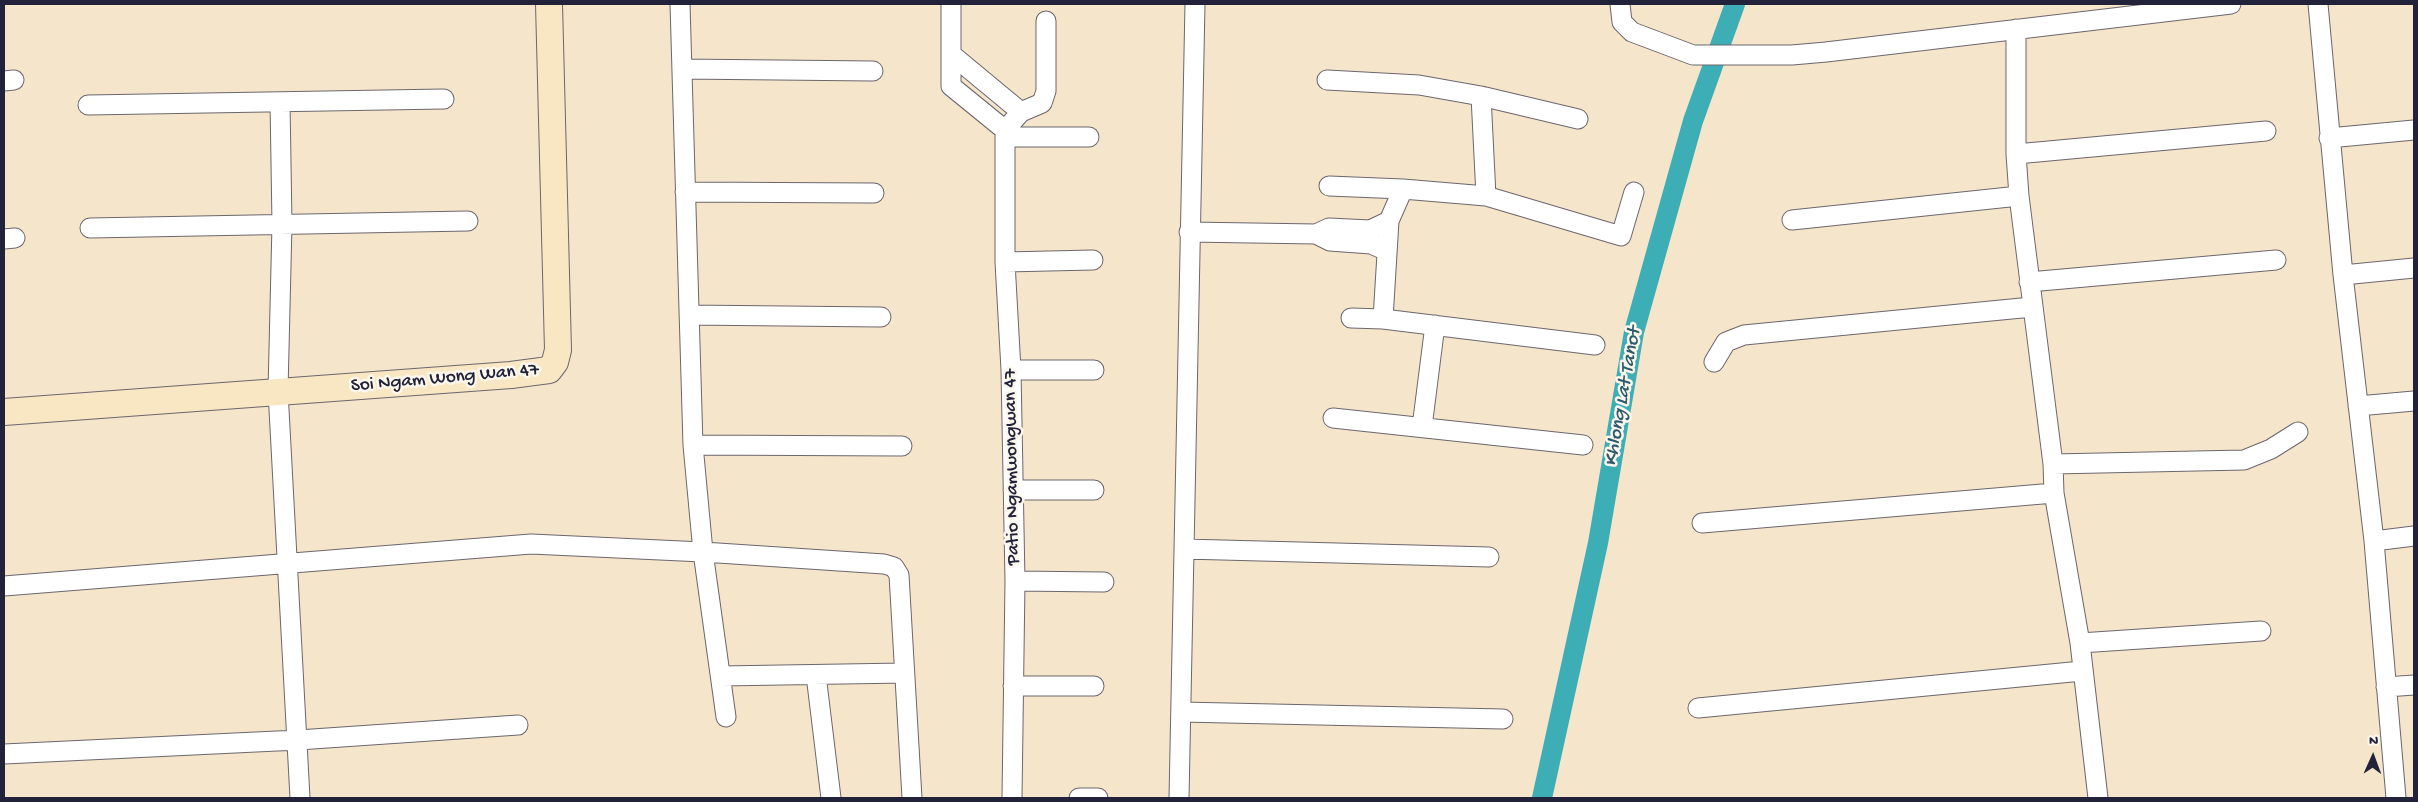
<!DOCTYPE html>
<style>
body{margin:0}
#map{position:relative;width:2418px;height:802px;overflow:hidden;background:#f4e5cb;font-family:"Gochi Hand",sans-serif}
canvas{display:block}
.frame{position:absolute;inset:0;border:5px solid #22223b;pointer-events:none}
.north{position:absolute;left:2348px;top:732px;width:50px;height:50px;-webkit-text-stroke:4px #fbf7ec;paint-order:stroke;rotate:2deg;font-size:14px;font-weight:700;line-height:20px;text-align:center;color:#22223b}
.north::after{content:'';display:block;margin:auto;width:18px;height:22px;background:#22223b;clip-path:polygon(50% 0,100% 100%,50% 72%,0 100%)}
</style>
<div id="map">
<canvas width="2418" height="802"></canvas>
<div class="frame"></div>
<div class="north">N</div>
</div>
<script>
const c = document.querySelector('canvas').getContext('2d');
c.lineJoin = 'round';
const toPath = rows => new Path2D(rows.map(r => 'M' + r).join(''));
function trace(path, color, width, dash) { c.strokeStyle = color; c.lineWidth = width; c.lineCap = dash ? 'butt' : 'round'; c.setLineDash(dash || []); c.stroke(path); }
function drawText(font, color, halo, rows, align = 'center') {
  c.font = font + ' "Gochi Hand",sans-serif'; c.lineWidth = 5; c.setLineDash([]); c.textBaseline = 'middle'; c.strokeStyle = halo; c.fillStyle = color; for (const [text, x, y, turn = 0] of rows) {
    c.save(); c.translate(x, y); c.rotate((+turn || 0) * Math.PI / 180); c.textAlign = isNaN(turn) ? turn : align; if (halo) c.strokeText(text, 0, 0); c.fillText(text, 0, 0); c.restore();
  }
}
const canal = toPath([
 [1542,798,1598,543,1634,332,1693,121,1735,4]
]);
const path = toPath([
 [1775,5,1775,4]
]);
const street = toPath([
 [680,4,693,445,703,552,726,717],
 [951,4,951,86,1005,130,1021,112,951,54],
 [1620,4,1622,22,1632,32,1693,55,1792,55,1826,52,2231,4],
 [2318,4,2343,275,2374,541,2396,798],
 [2016,29,2016,154,2019,196,2053,464,2054,493,2080,643,2098,798],
 [682,69,873,71],
 [1327,80,1419,85,1481,96,1578,119],
 [4,81,14,80],
 [1481,96,1486,196],
 [280,102,282,224,278,391,300,798],
 [88,105,444,99],
 [1021,112,1042,103,1046,91,1046,21],
 [1005,130,1005,262,1011,370,1015,581,1012,798],
 [1006,137,1089,137],
 [2329,138,2414,130],
 [2016,154,2266,131],
 [1329,186,1403,189],
 [685,192,874,193],
 [1792,220,2019,196],
 [90,228,468,221],
 [1189,232,1316,234,1330,241,1371,244,1387,251],
 [1316,234,1329,228,1370,230,1389,221],
 [4,239,15,238],
 [1005,262,1093,260],
 [2343,275,2414,268],
 [2029,282,2276,260],
 [689,315,881,317],
 [1351,318,1383,319],
 [1595,345,1383,319,1389,221,1403,189,1486,196,1621,236,1634,192],
 [1714,362,1726,342,1744,335,2032,307],
 [1011,370,1094,370],
 [2358,406,2414,401],
 [1333,418,1583,445],
 [1422,427,1435,325],
 [693,445,902,446],
 [2053,464,2244,460,2271,449,2298,432],
 [1013,490,1094,490],
 [1702,523,2054,493],
 [2374,541,2414,536],
 [1184,549,1489,557],
 [1015,581,1104,582],
 [4,586,531,544,703,552,884,564,894,567,899,575,912,798],
 [2080,643,2261,631],
 [816,675,831,798],
 [721,676,904,673],
 [1013,686,1094,686],
 [2386,687,2414,685],
 [1698,708,2082,671],
 [1181,712,1503,719],
 [4,754,298,740,518,725],
 [1079,798,1098,798],
 [1179,798,1195,4]
]);
const secondary = toPath([
 [4,412,511,375,549,370,555,362,558,350,549,4]
]);
const streetNames = [
 ["Soi Ngam Wong Wan 47",445,379,-5],
 ["Patio Ngamwongwan 47",1013,467,-91]
];
const waterNames = [
 ["Khlong Lat Tanot",1624,397,-80]
];
trace(canal, '#3daeb6', 20);
trace(street, '#6c666d', 21);
trace(secondary, '#6c666d', 28);
trace(path, '#6c666d', 3, [1, 4]);
trace(street, '#fff', 19);
trace(secondary, '#f9e7c3', 26);
drawText('19px', '#22223b', '#fbf7ec', streetNames);
drawText('italic 20px', '#2d5a6c', '#fbf7ec', waterNames);
</script>
